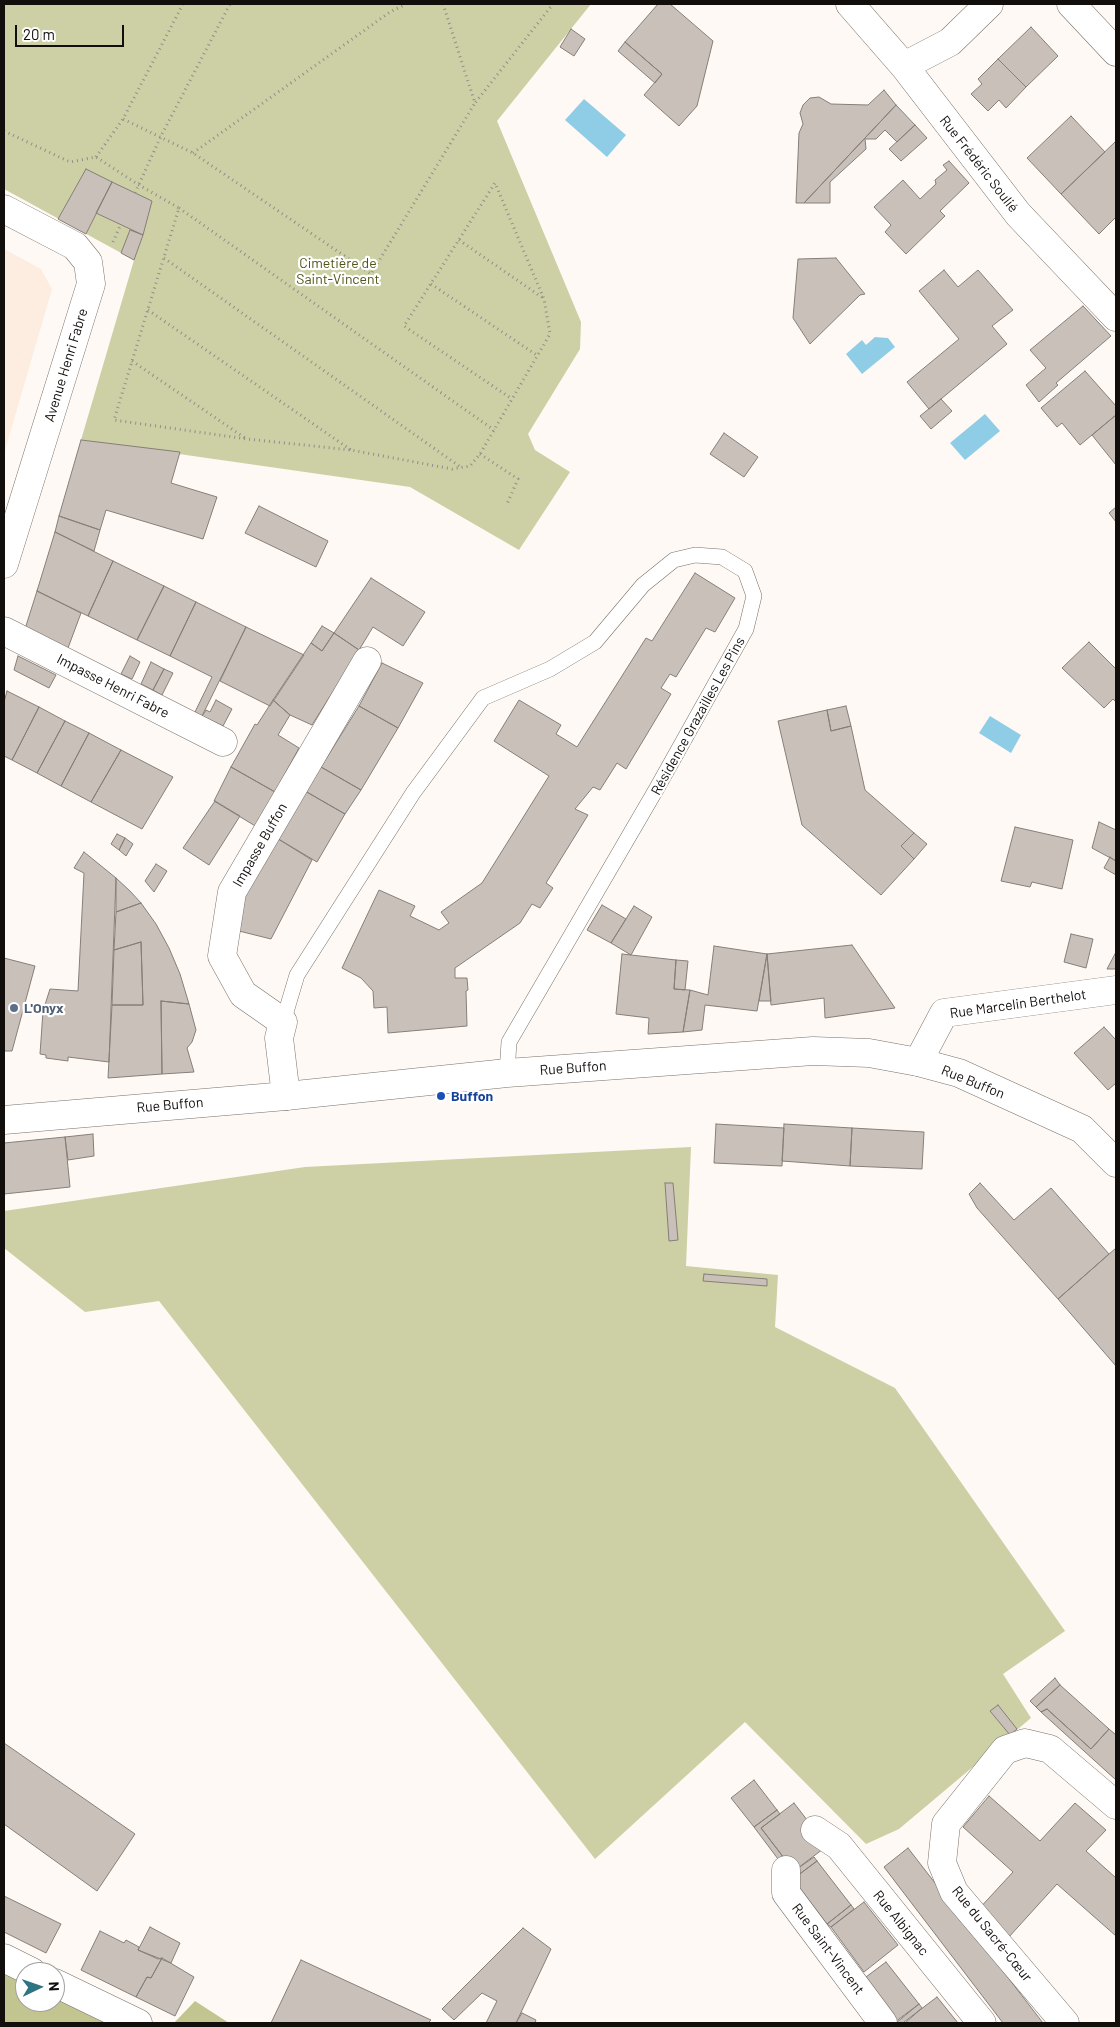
<!DOCTYPE html>
<meta charset="utf-8">
<style>
body{margin:0}
#map{position:relative;width:1120px;height:2027px;overflow:hidden;background:#fef9f4;font-family:Barlow,sans-serif}
canvas{display:block}
.frame{position:absolute;inset:0;border:5px solid #110e0c;pointer-events:none}
.north{position:absolute;left:15px;top:1962px;width:50px;height:50px;box-sizing:border-box;background:#fff;border:1px solid #a09f9e;border-radius:50%;rotate:87deg;font-size:14px;font-weight:700;line-height:20px;text-align:center;color:#110e0c}
.north::after{content:'';display:block;margin:auto;width:18px;height:22px;background:#2e7482;clip-path:polygon(50% 0,100% 100%,50% 72%,0 100%)}
.scale{position:absolute;left:15px;top:25px;width:109px;height:22px;box-sizing:border-box;border:2px solid #110e0c;border-top:0;padding-left:6px;font-size:15px;line-height:18px;white-space:nowrap;color:#110e0c;-webkit-text-stroke:4px #fff;paint-order:stroke}
</style>
<div id="map">
<canvas width="1120" height="2027"></canvas>
<div class="frame"></div>
<div class="north">N</div>
<div class="scale">20 m</div>
</div>
<script>
const c = document.querySelector('canvas').getContext('2d');
c.lineJoin = 'round';
function fillPath(path, color) { c.fillStyle = color; c.fill(path, 'evenodd'); }
const toPath = rows => new Path2D(rows.map(r => 'M' + r).join(''));
function trace(path, color, width, dash) { c.strokeStyle = color; c.lineWidth = width; c.lineCap = dash ? 'butt' : 'round'; c.setLineDash(dash || []); c.stroke(path); }
function drawText(font, color, halo, rows, align = 'center') {
  c.font = font + ' Barlow,sans-serif'; c.lineWidth = 4.5; c.setLineDash([]); c.textBaseline = 'middle'; c.strokeStyle = halo; c.fillStyle = color; for (const [text, x, y, turn = 0] of rows) {
    c.save(); c.translate(x, y); c.rotate((+turn || 0) * Math.PI / 180); c.textAlign = isNaN(turn) ? turn : align; if (halo) c.strokeText(text, 0, 0); c.fillText(text, 0, 0); c.restore();
  }
}
const built = toPath([
 [4,249,41,269,52,289,4,454]
]);
const green = toPath([
 [4,4,591,4,497,121,581,322,580,349,528,434,535,450,570,472,519,550,410,487,81,440,134,260,4,189],
 [691,1147,686,1266,778,1275,775,1327,895,1388,1065,1631,1003,1674,1031,1718,899,1829,866,1844,745,1722,595,1859,159,1301,85,1312,4,1248,4,1211,305,1167]
]);
const forest = toPath([
 [4,1968,25,1978,25,2002,55,2002,55,1993,114,2023,4,2023],
 [195,2001,229,2023,174,2023]
]);
const water = toPath([
 [584,99,626,135,607,157,565,120],
 [875,337,888,338,895,347,862,374,846,354,862,340,866,345],
 [985,414,1000,431,965,460,950,443],
 [990,716,1021,735,1011,753,979,733]
]);
const building = toPath([
 [658,4,670,4,713,41,697,106,679,126,644,95,662,74,625,42,658,4],
 [1031,27,1058,56,1026,87,998,59,1031,27],
 [571,29,585,39,574,56,560,47,571,29],
 [625,42,662,74,655,83,618,51,625,42],
 [998,59,1026,87,1006,108,999,100,988,111,971,94,982,84,978,79,998,59],
 [884,90,896,105,804,203,796,203,799,133,803,124,800,113,803,105,810,98,819,97,831,104,868,105,884,90],
 [896,105,915,125,897,142,885,130,876,139,865,139,866,149,830,182,830,203,804,203,896,105],
 [1071,116,1105,152,1061,194,1027,158,1071,116],
 [915,125,927,138,901,161,889,149,915,125],
 [1116,141,1116,217,1099,234,1061,194,1116,141],
 [949,161,969,183,940,211,945,216,906,254,885,232,891,225,874,207,903,180,920,199,936,184,935,180,947,170,943,165,949,161],
 [86,169,112,182,86,234,58,219,86,169],
 [112,182,152,201,143,235,96,213,112,182],
 [130,230,143,235,134,260,121,253,130,230],
 [836,258,865,294,860,295,810,344,793,318,798,259,836,258],
 [944,270,958,287,978,270,1013,310,992,326,1007,344,929,409,907,382,959,339,919,291,944,270],
 [1083,306,1111,336,1056,383,1058,385,1039,402,1026,385,1046,368,1030,350,1083,306],
 [1085,371,1116,406,1116,415,1080,445,1062,423,1057,427,1041,408,1085,371],
 [941,399,952,411,931,429,920,416,941,399],
 [1116,415,1116,465,1092,435,1116,415],
 [724,433,758,457,744,477,710,454,724,433],
 [81,440,180,452,171,483,217,497,203,539,106,510,100,530,59,516,81,440],
 [259,506,328,541,316,567,245,533,259,506],
 [1116,507,1116,522,1109,513,1116,507],
 [59,516,100,530,94,551,55,532,59,516],
 [55,532,113,561,88,616,37,591,55,532],
 [113,561,164,586,137,640,88,616,113,561],
 [695,573,735,598,715,632,706,628,676,677,670,674,661,688,671,694,626,769,617,763,600,790,593,787,575,809,588,815,546,883,553,888,540,908,532,904,520,923,455,968,455,978,467,978,468,990,466,991,467,1026,388,1033,387,1007,374,1008,373,991,361,978,342,968,379,890,415,906,410,916,439,930,449,923,441,912,482,883,549,776,494,741,519,700,561,725,556,734,577,747,646,638,652,641,695,573],
 [371,578,425,612,403,646,373,627,359,650,334,633,371,578],
 [164,586,196,602,170,656,137,640,164,586],
 [37,591,81,613,68,648,25,629,37,591],
 [196,602,246,627,202,716,195,712,212,677,170,656,196,602],
 [322,626,334,633,322,651,311,643,322,626],
 [246,627,304,655,270,706,220,681,246,627],
 [334,633,359,650,312,725,290,715,273,700,311,643,322,651,334,633],
 [1089,642,1116,669,1116,702,1113,699,1104,708,1062,668,1089,642],
 [18,656,56,675,49,688,14,670,18,656],
 [130,656,140,662,132,679,121,674,130,656],
 [151,662,164,669,153,690,141,684,151,662],
 [382,663,423,683,398,728,359,706,382,663],
 [164,669,173,673,162,695,153,690,164,669],
 [7,691,39,707,12,760,4,756,4,702,7,691],
 [216,700,232,709,223,726,202,716,206,710,210,712,216,700],
 [273,700,290,715,278,735,299,748,275,792,231,767,255,724,257,725,273,700],
 [359,706,398,728,361,790,321,767,359,706],
 [846,706,851,726,831,731,827,710,846,706],
 [39,707,65,721,37,773,12,760,39,707],
 [827,710,831,731,851,726,865,790,914,833,901,846,914,859,881,895,802,825,778,721,827,710],
 [65,721,89,733,61,786,37,773,65,721],
 [89,733,121,750,91,802,61,786,89,733],
 [121,750,173,777,142,829,91,802,121,750],
 [231,767,275,792,257,827,214,801,231,767],
 [321,767,361,790,345,814,305,791,321,767],
 [305,791,345,814,317,862,275,837,305,791],
 [215,801,240,816,209,865,183,848,215,801],
 [1099,822,1116,830,1116,861,1092,848,1099,822],
 [1015,827,1073,840,1062,889,1032,882,1030,887,1001,881,1015,827],
 [914,833,927,844,914,859,901,846,914,833],
 [117,834,125,838,119,850,111,844,117,834],
 [275,837,312,860,271,939,235,930,247,885,275,837],
 [125,838,133,844,126,856,119,850,125,838],
 [84,852,116,878,109,1062,68,1057,68,1061,46,1058,46,1055,40,1054,43,1011,50,989,78,991,84,873,74,868,84,852],
 [1110,857,1116,861,1116,875,1104,868,1110,857],
 [156,864,167,871,154,892,145,881,156,864],
 [116,878,130,891,141,903,116,912,116,878],
 [141,903,156,924,169,948,180,974,189,1004,161,1001,162,1074,108,1078,112,1005,143,1005,141,942,114,950,116,912,141,903],
 [602,905,626,919,611,943,587,930,602,905],
 [634,906,652,917,631,955,611,943,634,906],
 [1071,934,1093,939,1086,968,1064,962,1071,934],
 [141,942,143,1005,112,1005,114,950,141,942],
 [852,945,895,1008,825,1018,824,998,771,1005,767,954,852,945],
 [714,946,767,954,757,1011,705,1005,702,1030,683,1032,690,990,708,995,714,946],
 [1116,952,1116,969,1107,969,1116,952],
 [622,954,676,960,674,989,690,990,683,1032,648,1034,649,1018,616,1014,622,954],
 [767,954,771,1001,759,1001,767,954],
 [4,958,35,966,12,1051,4,1051,4,958],
 [676,960,688,961,685,990,674,989,676,960],
 [161,1001,189,1004,196,1030,192,1042,187,1048,194,1072,162,1074,161,1001],
 [1104,1027,1116,1040,1116,1083,1108,1090,1074,1053,1104,1027],
 [716,1124,784,1128,782,1166,714,1163,716,1124],
 [784,1124,852,1128,850,1166,782,1161,784,1124],
 [852,1128,924,1132,922,1169,850,1166,852,1128],
 [93,1134,94,1156,68,1160,65,1137,93,1134],
 [65,1137,70,1187,4,1194,4,1143,65,1137],
 [665,1183,673,1183,678,1240,669,1241,665,1183],
 [980,1183,1014,1220,1051,1188,1109,1254,1058,1299,977,1208,969,1194,980,1183],
 [1116,1248,1116,1366,1058,1299,1116,1248],
 [704,1274,767,1279,767,1286,703,1281,704,1274],
 [1055,1678,1060,1685,1036,1707,1030,1701,1055,1678],
 [1060,1685,1109,1729,1091,1749,1047,1709,1041,1712,1036,1707,1060,1685],
 [998,1705,1017,1729,1010,1735,990,1711,998,1705],
 [1047,1709,1091,1749,1109,1729,1116,1735,1116,1780,1041,1712,1047,1709],
 [4,1743,135,1834,97,1891,4,1824,4,1743],
 [754,1780,777,1810,754,1827,731,1798,754,1780],
 [989,1796,1040,1841,1075,1803,1106,1830,1086,1851,1116,1878,1116,1936,1057,1884,1008,1938,977,1911,1013,1872,963,1827,989,1796],
 [794,1803,827,1846,794,1871,761,1828,794,1803],
 [777,1810,780,1814,761,1828,794,1871,814,1857,817,1861,793,1879,754,1827,777,1810],
 [908,1848,1043,2023,1003,2023,884,1867,908,1848],
 [817,1861,851,1905,827,1924,793,1879,817,1861],
 [4,1896,61,1924,46,1953,4,1932,4,1896],
 [864,1902,898,1945,864,1972,831,1927,864,1902],
 [851,1905,854,1909,831,1927,827,1924,851,1905],
 [150,1927,180,1943,171,1963,138,1950,150,1927],
 [523,1928,551,1949,516,2023,486,2023,497,2001,482,1993,454,2020,442,2009,523,1928],
 [100,1931,124,1943,126,1940,139,1947,138,1950,158,1959,162,1958,151,1978,147,1977,136,1997,81,1970,100,1931],
 [162,1958,194,1977,175,2016,136,1997,147,1977,151,1978,162,1958],
 [301,1960,431,2020,428,2023,271,2023,301,1960],
 [886,1962,919,2004,895,2022,862,1980,886,1962],
 [937,1997,958,2023,905,2023,904,2022,937,1997],
 [919,2004,922,2008,905,2023,896,2023,919,2004],
 [522,2013,536,2020,535,2023,516,2023,522,2013]
]);
const path = toPath([
 [183,4,123,119,193,153,371,274,475,103],
 [443,4,475,103,553,4],
 [4,131,70,162,96,157,139,185,179,208,114,420,247,439,351,450,452,469,470,466,480,454,550,334,544,299,495,183,404,326,512,399],
 [193,153,390,12,406,4],
 [96,157,123,119],
 [135,193,161,136,230,4],
 [179,208,494,430],
 [459,240,543,298],
 [113,242,120,226],
 [164,258,462,468],
 [431,284,538,356],
 [148,310,351,450],
 [132,361,245,438],
 [480,454,518,479,507,504]
]);
const service = toPath([
 [283,1022,297,975,413,793,483,698,550,669,595,642,643,585,674,560,695,555,722,557,745,571,754,596,746,629,657,788,509,1042,507,1073]
]);
const minor = toPath([
 [850,4,904,66,1018,214,1116,317],
 [1071,4,1116,52],
 [904,66,950,42,989,4],
 [4,631,223,742],
 [918,1062,944,1013,1116,990],
 [286,1096,279,1038,283,1022,243,994,222,956,232,892,367,661],
 [815,1830,839,1846,982,2023],
 [786,1870,786,1893,883,2023],
 [4,1958,32,1972],
 [55,1983,138,2023],
 [1065,2023,954,1892,942,1863,946,1824,1005,1750,1025,1743,1050,1749,1116,1805]
]);
const tertiary = toPath([
 [4,209,75,246,88,262,91,284,4,564],
 [4,1120,286,1096,507,1073,813,1051,869,1053,918,1062,959,1073,1082,1129,1116,1163]
]);
const markers = [
 [14,1008,5,"#5c6f8a"],
 [441,1096,5,"#1a4fb4"]
];
const streetNames = [
 ["Rue Frédéric Soulié",979,164,52],
 ["Avenue Henri Fabre",66,365,-73],
 ["Impasse Henri Fabre",113,686,27],
 ["Résidence Grazailles Les Pins",698,716,-61],
 ["Impasse Buffon",260,845,-60],
 ["Rue Marcelin Berthelot",1018,1004,-8],
 ["Rue Buffon",573,1068,-4],
 ["Rue Buffon",973,1082,22],
 ["Rue Buffon",170,1105,-5],
 ["Rue Albignac",901,1923,51],
 ["Rue du Sacré-Cœur",992,1934,51],
 ["Rue Saint-Vincent",828,1949,53]
];
const parkNames = [
 ["Cimetière de",338,263],
 ["Saint-Vincent",338,279]
];
const serviceNames = [
 ["L'Onyx",24,1008]
];
const transitNames = [
 ["Buffon",451,1096]
];
fillPath(built, '#fcede0');
fillPath(green, '#cdd0a4');
fillPath(forest, '#c2c58f');
fillPath(water, '#8fcde6');
fillPath(building, '#c9c1b9');
trace(building, '#867e78', 1);
trace(service, '#79716a', 16);
trace(minor, '#79716a', 29);
trace(tertiary, '#79716a', 29);
trace(path, '#918d8a', 3, [1, 4]);
trace(service, '#fff', 15);
trace(minor, '#fff', 28);
trace(tertiary, '#fff', 28);
for (const [x, y, r, color] of markers) { const dot = new Path2D(); dot.arc(x, y, r, 0, 2 * Math.PI); c.fillStyle = color; c.fill(dot); trace(dot, '#fff', 2); }
drawText('14px', '#110e0c', '#fff', streetNames);
drawText('14px', '#525416', '#fff', parkNames);
drawText('bold 14px', '#4e5e75', '#fff', serviceNames, 'left');
drawText('bold 14px', '#164399', '#fff', transitNames, 'left');
</script>
